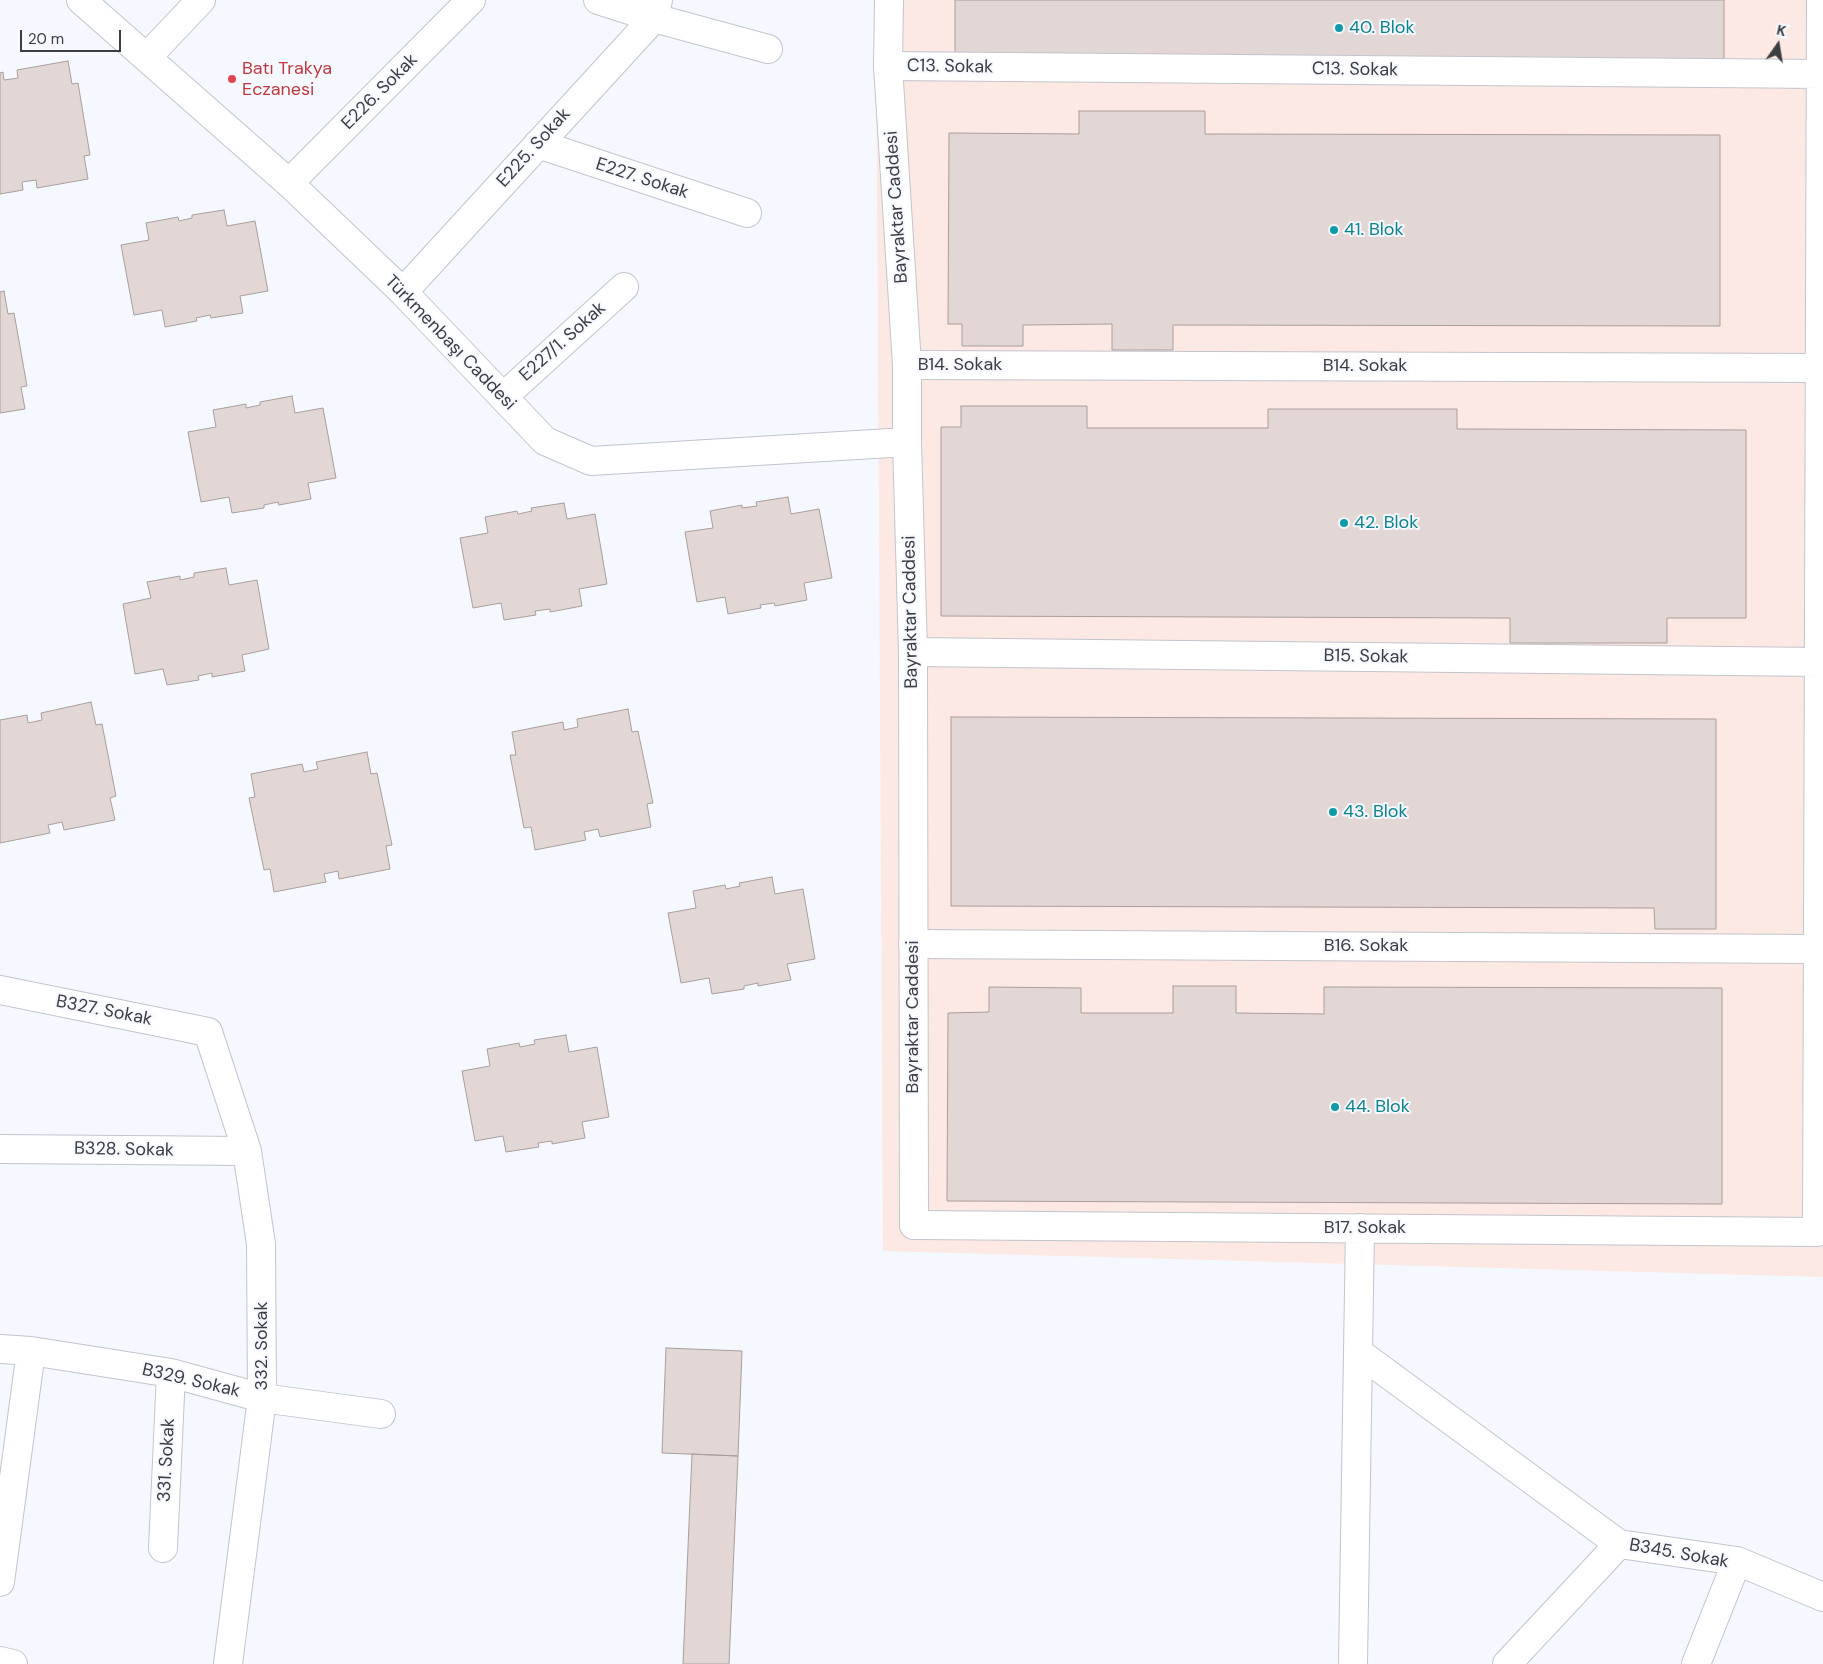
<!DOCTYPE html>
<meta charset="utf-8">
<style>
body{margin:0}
#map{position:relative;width:1823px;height:1664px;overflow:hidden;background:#f5f8ff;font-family:"DM Sans",sans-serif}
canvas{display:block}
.north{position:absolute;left:1753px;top:20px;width:50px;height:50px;-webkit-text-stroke:4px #f5f8ff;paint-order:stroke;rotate:13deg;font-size:14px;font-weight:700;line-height:20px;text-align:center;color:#3c3d40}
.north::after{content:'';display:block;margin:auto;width:18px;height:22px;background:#3c3d40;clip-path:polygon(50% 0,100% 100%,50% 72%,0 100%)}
.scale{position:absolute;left:20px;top:30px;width:101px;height:22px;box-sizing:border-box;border:2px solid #3c3d40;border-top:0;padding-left:6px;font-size:15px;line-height:18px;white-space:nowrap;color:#3c3d40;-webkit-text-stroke:4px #f5f8ff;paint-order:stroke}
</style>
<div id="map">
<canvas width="1823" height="1664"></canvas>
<div class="north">K</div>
<div class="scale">20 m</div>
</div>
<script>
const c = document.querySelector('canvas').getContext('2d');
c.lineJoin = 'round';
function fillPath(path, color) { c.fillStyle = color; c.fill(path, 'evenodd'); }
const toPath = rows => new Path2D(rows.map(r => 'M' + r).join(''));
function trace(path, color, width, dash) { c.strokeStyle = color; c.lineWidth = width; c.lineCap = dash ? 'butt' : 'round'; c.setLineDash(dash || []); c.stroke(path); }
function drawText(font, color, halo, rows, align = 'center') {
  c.font = font + ' "DM Sans",sans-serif'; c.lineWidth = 4; c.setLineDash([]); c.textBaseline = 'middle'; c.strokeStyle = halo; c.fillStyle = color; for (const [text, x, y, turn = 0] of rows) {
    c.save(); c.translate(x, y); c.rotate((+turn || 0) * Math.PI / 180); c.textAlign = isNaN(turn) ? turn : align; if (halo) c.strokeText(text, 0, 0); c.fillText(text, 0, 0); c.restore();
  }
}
const industrial = toPath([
 [876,0,1823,0,1823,1277,883,1251]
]);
const building = toPath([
 [955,0,1724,0,1724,59,955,57,955,0],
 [68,61,72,84,78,83,90,155,84,156,88,179,37,188,36,180,22,182,23,190,0,194,0,73,3,72,4,80,18,78,17,70,68,61],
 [1079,111,1205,111,1205,134,1720,135,1720,326,1173,325,1173,350,1112,350,1112,324,1023,325,1023,346,962,346,962,324,948,324,949,133,1079,134,1079,111],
 [224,210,227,226,255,221,268,291,240,296,243,313,211,318,210,315,196,318,197,321,165,327,162,310,134,315,121,245,149,240,146,223,178,217,179,221,192,218,192,215,224,210],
 [4,291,8,314,14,313,27,386,21,387,25,409,0,413,0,292,4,291],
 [292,396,295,413,323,408,336,478,308,483,311,499,279,505,278,502,264,505,264,508,232,513,229,497,201,502,188,432,216,427,213,410,246,404,246,408,260,405,260,402,292,396],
 [961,406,1087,406,1087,428,1268,428,1268,409,1457,409,1457,429,1746,430,1746,618,1667,618,1667,643,1510,643,1510,618,941,616,941,427,961,427,961,406],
 [788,497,791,514,819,509,832,578,804,583,807,600,775,606,774,603,760,605,761,608,728,614,725,597,697,602,685,532,713,528,710,511,742,505,742,508,757,506,756,502,788,497],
 [564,503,567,519,595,514,607,584,579,589,582,606,550,612,550,609,535,611,536,615,504,620,501,603,473,608,460,538,488,533,485,517,517,511,518,514,532,511,531,508,564,503],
 [226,568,229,585,257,580,269,649,242,655,245,671,212,677,212,673,198,676,199,680,167,685,163,669,135,674,123,604,151,598,147,582,180,576,180,580,194,577,194,573,226,568],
 [91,702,96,725,102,724,116,796,110,798,115,820,64,830,62,822,48,825,50,833,0,843,0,720,27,715,28,723,42,720,41,713,91,702],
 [628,709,632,732,638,731,653,803,647,804,651,827,600,837,598,829,584,832,586,840,535,850,531,827,524,828,510,755,516,755,512,732,563,722,564,730,578,727,577,719,628,709],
 [951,717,1716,719,1716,929,1655,929,1654,908,951,906,951,717],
 [367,752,371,774,377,773,392,845,386,846,390,869,339,879,338,871,324,874,326,882,274,892,270,869,264,870,249,798,255,797,251,774,302,764,304,772,318,769,316,762,367,752],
 [772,877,775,894,803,889,815,959,787,964,791,980,758,986,758,983,744,986,744,989,712,994,709,978,681,983,668,913,696,908,693,891,725,885,726,889,740,886,739,883,772,877],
 [1173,986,1236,986,1236,1013,1324,1014,1324,987,1722,988,1722,1204,947,1201,948,1013,989,1012,989,987,1081,988,1081,1013,1173,1013,1173,986],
 [566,1035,569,1052,597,1047,609,1117,582,1122,585,1138,552,1144,552,1141,538,1143,539,1147,506,1152,503,1136,475,1141,462,1071,490,1066,487,1049,519,1043,520,1047,535,1044,534,1040,566,1035],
 [666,1348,742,1351,738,1456,662,1453,666,1348],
 [692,1454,738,1456,729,1664,683,1664,692,1454]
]);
const minor = toPath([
 [598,0,654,18,768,49],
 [147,57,201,0],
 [888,66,1823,74],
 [538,144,747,213],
 [289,183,471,0],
 [403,292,654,18,658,0],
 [907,365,1823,368],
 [503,397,624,287],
 [913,652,1819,662],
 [913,944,1818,949],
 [0,990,208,1032,247,1151,261,1244,262,1398,228,1664],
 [0,1149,247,1151],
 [914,1225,1817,1232,1821,0],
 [0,1349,31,1351,171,1373,262,1398,381,1414],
 [1358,1352,1619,1544],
 [163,1548,171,1373],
 [1737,1561,1823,1597],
 [0,1582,31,1351],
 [0,1661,13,1664],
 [1353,1664,1360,1228],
 [1507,1664,1619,1544,1737,1561,1696,1664]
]);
const major = toPath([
 [81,0,289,183,403,292,545,441,591,461,907,442],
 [889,0,888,66,907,365,907,442,913,652,914,1225]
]);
const markers = [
 [1339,28,5,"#0f9aa8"],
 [232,79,5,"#e0444e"],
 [1334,230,5,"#0f9aa8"],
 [1344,523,5,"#0f9aa8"],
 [1333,812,5,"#0f9aa8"],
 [1335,1107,5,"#0f9aa8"]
];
const cultureNames = [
 ["40. Blok",1349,28],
 ["41. Blok",1344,230],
 ["42. Blok",1354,523],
 ["43. Blok",1343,812],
 ["44. Blok",1345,1107]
];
const streetNames = [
 ["C13. Sokak",950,67,1],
 ["C13. Sokak",1355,70,1],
 ["E226. Sokak",380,92,-45],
 ["E225. Sokak",534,148,-48],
 ["E227. Sokak",642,179,18],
 ["Bayraktar Caddesi",897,207,-94],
 ["E227/1. Sokak",563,342,-42],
 ["Türkmenbaşı Caddesi",450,343,46],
 ["B14. Sokak",960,365],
 ["B14. Sokak",1365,366],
 ["Bayraktar Caddesi",911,612,-91],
 ["B15. Sokak",1366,657,1],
 ["B16. Sokak",1366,946],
 ["B327. Sokak",104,1011,11],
 ["Bayraktar Caddesi",913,1017,-90],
 ["B328. Sokak",124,1150,1],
 ["B17. Sokak",1365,1228],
 ["332. Sokak",262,1346,-90],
 ["B329. Sokak",191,1381,13],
 ["331. Sokak",167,1460,-87],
 ["B345. Sokak",1679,1554,10]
];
const healthNames = [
 ["Batı Trakya",242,69],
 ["Eczanesi",242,90]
];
fillPath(industrial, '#fde9e3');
fillPath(building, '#e2d7d4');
trace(building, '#a89e9b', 1);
trace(minor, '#c2c5ce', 30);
trace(major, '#c2c5ce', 30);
trace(minor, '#fff', 28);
trace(major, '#fff', 28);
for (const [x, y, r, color] of markers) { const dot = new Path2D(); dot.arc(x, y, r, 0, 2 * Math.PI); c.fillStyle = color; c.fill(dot); trace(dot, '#f5f8ff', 2); }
drawText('18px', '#0d838f', '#f5f8ff', cultureNames, 'left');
drawText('18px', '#3c3d40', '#f5f8ff', streetNames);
drawText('18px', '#be3a42', '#f5f8ff', healthNames, 'left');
</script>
